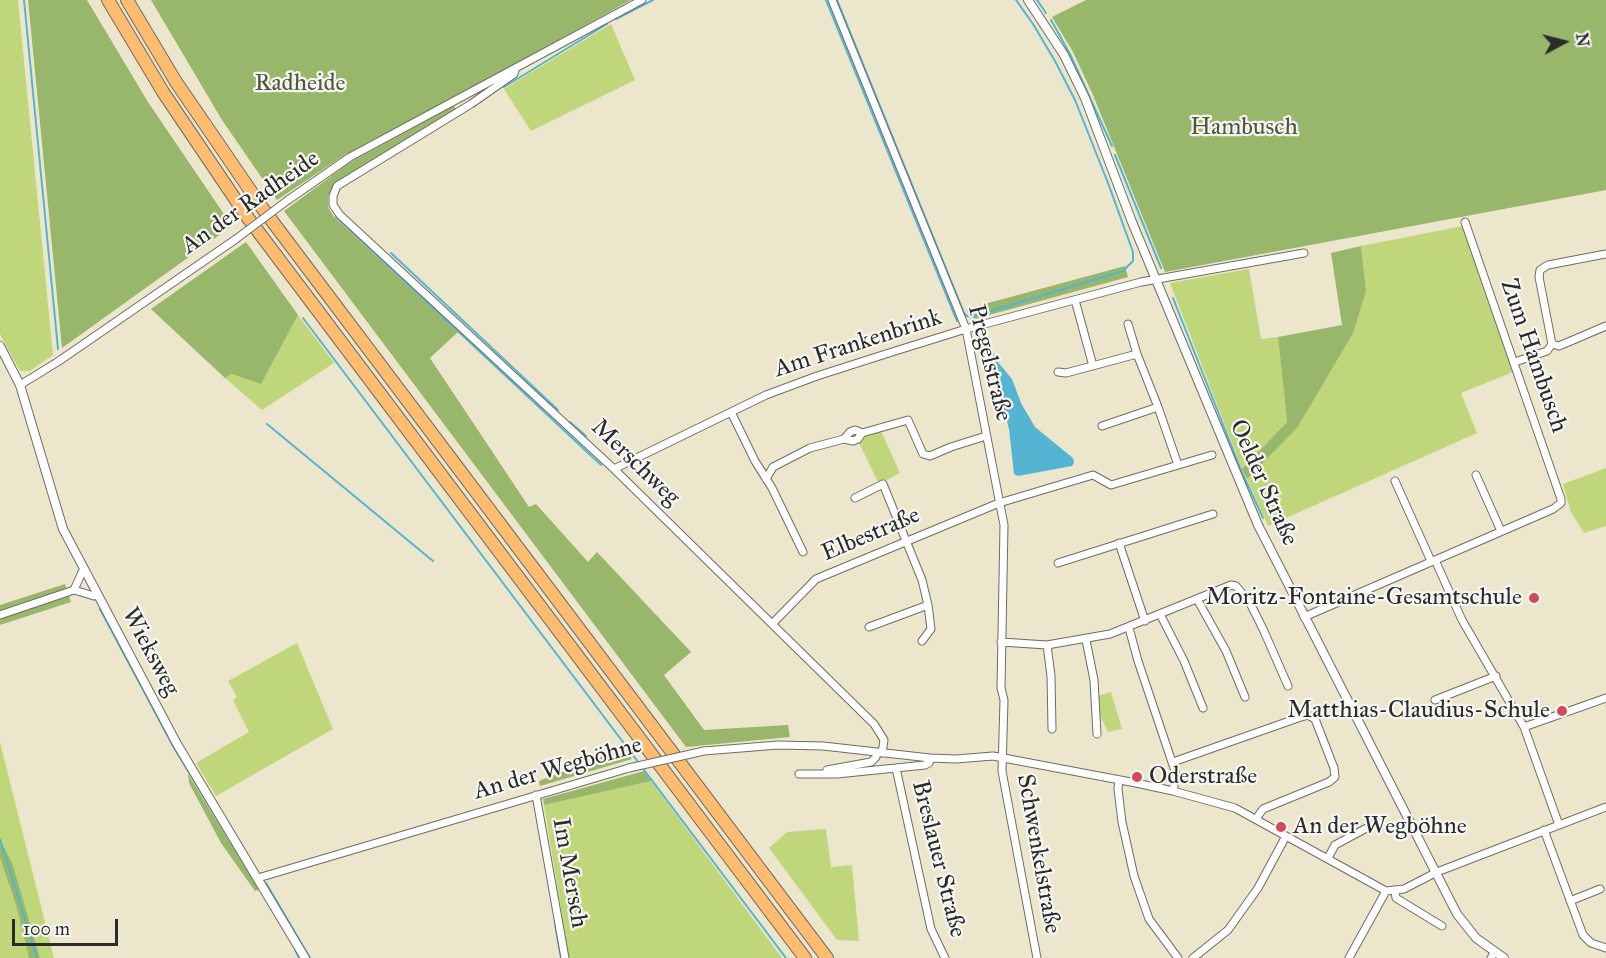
<!DOCTYPE html>
<meta charset="utf-8">
<style>
body{margin:0}
#map{position:relative;width:1606px;height:958px;overflow:hidden;background:#ece6cc;font-family:"IM FELL Great Primer",serif}
canvas{display:block}
.north{position:absolute;left:1534px;top:12px;width:60px;height:60px;-webkit-text-stroke:4px #f6f6f2;paint-order:stroke;rotate:83deg;font-size:16px;font-weight:700;line-height:24px;text-align:center;color:#2b2b2b}
.north::after{content:'';display:block;margin:auto;width:21px;height:27px;background:#2b2b2b;clip-path:polygon(50% 0,100% 100%,50% 72%,0 100%)}
.scale{position:absolute;left:12px;top:919px;width:106px;height:27px;box-sizing:border-box;border:3px solid #2b2b2b;border-top:0;padding-left:8px;font-size:18px;line-height:21px;white-space:nowrap;color:#2b2b2b;-webkit-text-stroke:4px #f6f6f2;paint-order:stroke}
</style>
<div id="map">
<canvas width="1606" height="958"></canvas>
<div class="north">N</div>
<div class="scale">100 m</div>
</div>
<script>
const c = document.querySelector('canvas').getContext('2d');
c.lineJoin = 'round';
function fillPath(path, color) { c.fillStyle = color; c.fill(path, 'evenodd'); }
const toPath = rows => new Path2D(rows.map(r => 'M' + r).join(''));
function trace(path, color, width, dash) { c.strokeStyle = color; c.lineWidth = width; c.lineCap = dash ? 'butt' : 'round'; c.setLineDash(dash || []); c.stroke(path); }
function drawText(font, color, halo, rows, align = 'center') {
  c.font = font + ' "IM FELL Great Primer",serif'; c.lineWidth = 4.5; c.setLineDash([]); c.textBaseline = 'middle'; c.strokeStyle = halo; c.fillStyle = color; for (const [text, x, y, turn = 0] of rows) {
    c.save(); c.translate(x, y); c.rotate((+turn || 0) * Math.PI / 180); c.textAlign = isNaN(turn) ? turn : align; if (halo) c.strokeText(text, 0, 0); c.fillText(text, 0, 0); c.restore();
  }
}
const green = toPath([
 [0,0,18,0,53,355,30,371,20,371,0,334],
 [611,24,635,80,531,131,504,89],
 [1463,226,1513,372,1461,393,1477,433,1268,526,1247,479,1297,428,1366,291,1361,246],
 [1249,269,1261,339,1278,337,1287,422,1242,469,1170,283],
 [298,315,334,363,262,410,225,378,232,374,261,383],
 [881,431,900,473,879,484,859,443,866,435],
 [1606,468,1606,526,1584,533,1571,512,1563,484],
 [297,643,333,729,216,796,196,763,249,732,233,700,237,697,228,681],
 [1111,692,1122,729,1108,732,1098,711,1097,696],
 [0,742,54,958,40,958,13,865,0,839],
 [651,781,782,958,569,958,544,805],
 [826,829,831,867,852,865,859,941,837,940,769,848,787,832],
 [0,858,16,905,29,958,0,958]
]);
const forest = toPath([
 [28,0,87,0,148,102,232,226,62,348],
 [151,0,631,0,514,65,346,154,277,200,222,120],
 [1086,0,1606,0,1606,190,1165,272,1093,95,1073,52,1052,17],
 [454,106,456,109,335,183,328,196,328,207,334,217,458,332,430,358,529,507,536,504,588,562,597,552,691,652,664,675,704,730,788,725,790,737,686,747,284,211,349,163],
 [246,242,298,315,261,384,232,374,225,378,151,309],
 [1361,246,1366,291,1353,333,1297,428,1247,479,1242,469,1287,422,1278,337,1342,325,1331,253],
 [1125,266,1128,277,971,320,966,309],
 [65,584,71,602,0,625,0,605],
 [625,748,632,759,540,786,539,781],
 [644,771,651,781,544,805,543,799],
 [188,774,259,890,255,891,221,843,189,783],
 [0,839,13,865,40,958,29,958,16,905,0,858]
]);
const water = toPath([
 [982,339,991,346,997,361,1012,379,1021,403,1035,427,1073,458,1074,463,1072,466,1018,476,1014,474,1009,429,997,383,980,343]
]);
const stream = toPath([
 [24,0,58,349],
 [826,0,957,321],
 [837,0,964,313,967,316,971,317,1123,271,1133,261,1133,252,1108,183,1075,100,1055,61,1033,24,1016,0],
 [1037,0,1046,13],
 [616,19,653,0],
 [1051,20,1070,54,1112,146],
 [504,87,607,24],
 [1115,155,1161,268],
 [336,217,601,465],
 [391,253,558,410],
 [1173,298,1241,470,1263,518],
 [303,318,786,958],
 [570,422,586,436],
 [267,424,433,561],
 [100,609,173,746,257,885],
 [0,839,37,958],
 [266,883,310,958],
 [555,924,561,958],
 [295,949,299,958]
]);
const minor = toPath([
 [832,0,966,329,1004,525,1001,688,1004,700,1002,771,1037,958],
 [515,70,514,74,471,104,337,186,333,196,333,205,340,215,614,469,874,724,884,740,882,753],
 [288,200,350,157,642,0],
 [1075,300,1093,366],
 [1128,324,1137,354,1158,407,1178,465],
 [1552,344,1539,277,1540,270,1548,265,1606,254],
 [1552,344,1559,346,1606,326],
 [1515,362,1547,351,1552,344],
 [1058,372,1066,373,1137,354],
 [20,385,59,361,236,239],
 [731,412,755,461,772,488,803,552],
 [1102,426,1158,407],
 [844,439,850,432,855,430,862,433,908,420,923,454,930,456,951,447,986,436],
 [614,469,766,395,817,376,892,352,966,329,1141,282,1304,253],
 [1476,475,1501,531],
 [766,479,773,467,810,448,844,439,853,441,858,439,862,433],
 [1395,481,1431,561],
 [855,498,883,484,922,580,928,605,931,629,922,641],
 [1119,543,1145,621],
 [1435,560,1462,620,1524,727,1559,825],
 [1058,563,1213,514],
 [74,590,82,572,85,571],
 [1197,599,1226,651,1245,697],
 [1160,614,1184,661,1203,708],
 [0,615,74,590,94,596,97,595],
 [1304,617,1553,509,1561,503,1561,499,1465,222],
 [772,624,816,579,999,503,1093,475,1111,485,1212,455],
 [869,627,928,605],
 [1129,628,1138,661,1176,774,1173,791],
 [1086,640,1094,680,1097,734],
 [1001,642,1047,645,1110,634,1231,585,1236,586,1250,603,1263,629,1288,686],
 [1047,645,1051,676,1052,729],
 [1435,700,1496,676],
 [1524,727,1606,698],
 [704,751,778,745,823,746,930,758,956,759,993,756,1136,783,1173,791,1235,808,1386,891,1404,889,1437,872,1606,807],
 [1173,762,1298,718,1308,715,1315,719,1334,768,1335,777,1329,782,1263,809,1256,819],
 [896,768,931,929,945,958],
 [827,770,871,762,876,757,877,752],
 [799,774,837,774,925,765,929,763,930,758],
 [1119,780,1118,789,1122,822,1134,876,1149,919,1178,958],
 [536,795,565,958],
 [1544,830,1583,935,1591,943,1606,948],
 [1328,858,1335,845,1374,824],
 [258,878,629,768],
 [1395,891,1396,898,1442,926],
 [1570,901,1600,889],
 [1193,958,1228,930,1258,888,1286,836],
 [1349,958,1386,891],
 [1491,958,1494,953]
]);
const tertiary = toPath([
 [1028,0,1064,55,1085,98,1132,222,1258,525,1457,914,1476,938,1504,958],
 [0,346,20,385,63,529,177,744,305,958]
]);
const motorway = toPath([
 [108,0,163,92,248,218,805,958],
 [127,0,176,82,263,209,827,958]
]);
const minorBridge = toPath([
 [236,239,288,200],
 [629,768,704,751]
]);
const markers = [
 [1534,598,6,"#d1495b"],
 [1562,711,6,"#d1495b"],
 [1137,777,6,"#d1495b"],
 [1281,827,6,"#d1495b"]
];
const parkNames = [
 ["Radheide",300,84],
 ["Hambusch",1244,128]
];
const streetNames = [
 ["An der Radheide",251,203,-35],
 ["Am Frankenbrink",858,344,-18],
 ["Zum Hambusch",1533,356,71],
 ["Pregelstraße",989,363,76],
 ["Merschweg",635,463,44],
 ["Oelder Straße",1263,483,66],
 ["Elbestraße",871,535,-23],
 ["Wieksweg",150,652,62],
 ["An der Wegböhne",558,769,-16],
 ["Schwenkelstraße",1038,854,80],
 ["Breslauer Straße",938,859,76],
 ["Im Mersch",569,873,80]
];
const poiNames = [
 ["Moritz-Fontaine-Gesamtschule",1522,598],
 ["Matthias-Claudius-Schule",1550,711],
 ["Oderstraße",1149,777,"left"],
 ["An der Wegböhne",1293,827,"left"]
];
fillPath(green, '#c0d67a');
fillPath(forest, '#98b76a');
fillPath(water, '#53b5d2');
trace(stream, '#53b5d2', 2);
trace(minor, '#6f6c63', 9);
trace(tertiary, '#6f6c63', 10);
trace(motorway, '#6f6c63', 14);
trace(minor, '#fff', 7);
trace(tertiary, '#fff', 8);
trace(motorway, '#febc70', 12);
trace(minorBridge, '#6f6c63', 9, []);
trace(minorBridge, '#fff', 7);
for (const [x, y, r, color] of markers) { const dot = new Path2D(); dot.arc(x, y, r, 0, 2 * Math.PI); c.fillStyle = color; c.fill(dot); trace(dot, '#f6f6f2', 2); }
drawText('24px', '#50563f', '#f6f6f2', parkNames);
drawText('24px', '#2b2b2b', '#f6f6f2', streetNames);
drawText('24px', '#2b2b2b', '#f6f6f2', poiNames, 'right');
</script>
